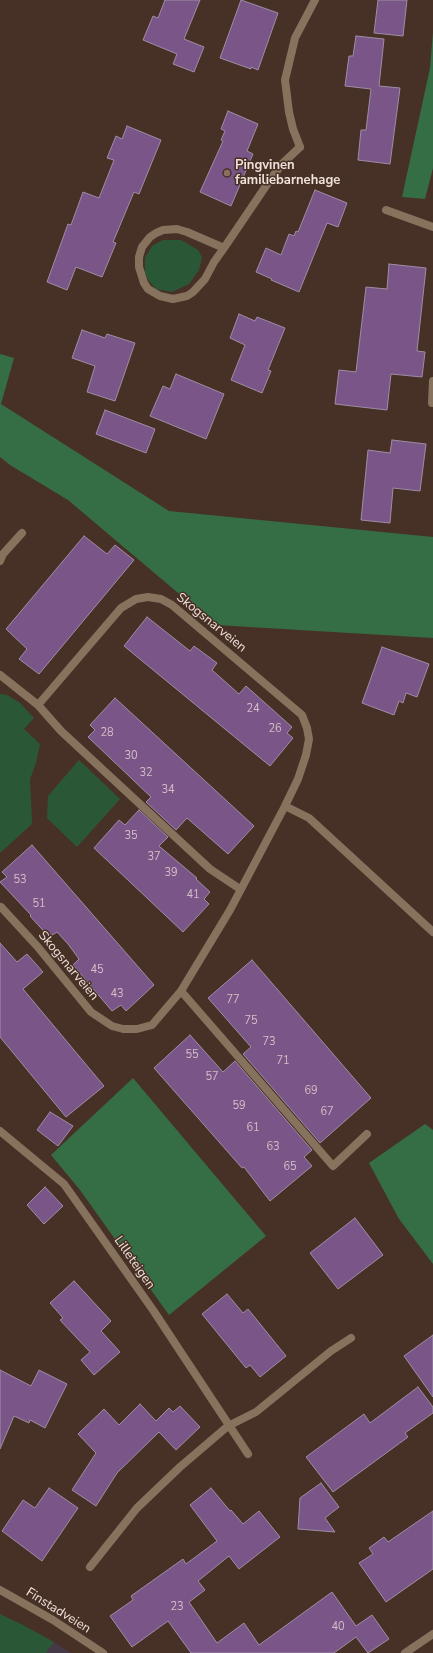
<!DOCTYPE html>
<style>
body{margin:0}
canvas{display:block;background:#473025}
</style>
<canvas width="433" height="1653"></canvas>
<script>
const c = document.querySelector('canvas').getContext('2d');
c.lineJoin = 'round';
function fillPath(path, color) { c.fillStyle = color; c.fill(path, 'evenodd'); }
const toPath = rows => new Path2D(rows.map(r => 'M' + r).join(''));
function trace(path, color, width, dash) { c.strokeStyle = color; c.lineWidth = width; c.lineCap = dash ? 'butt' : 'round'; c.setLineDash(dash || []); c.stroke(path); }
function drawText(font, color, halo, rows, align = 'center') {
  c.font = font + ' "Nunito Sans",sans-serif'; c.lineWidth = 3; c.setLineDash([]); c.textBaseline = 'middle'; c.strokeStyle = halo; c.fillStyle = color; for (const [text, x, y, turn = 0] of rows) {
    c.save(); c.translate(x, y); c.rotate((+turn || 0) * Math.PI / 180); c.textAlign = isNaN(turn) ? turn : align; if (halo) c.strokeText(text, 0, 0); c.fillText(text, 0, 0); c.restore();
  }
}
const commercial = toPath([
 [54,1642,71,1653,46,1653]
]);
const green = toPath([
 [163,240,181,240,198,250,202,257,199,270,189,284,172,292,156,289,148,280,145,273,145,258,152,246],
 [0,694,7,695,20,703,34,718,24,729,40,744,36,763,30,779,32,824,0,853],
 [79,760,120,799,77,847,47,818,48,796],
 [0,1614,23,1625,54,1642,46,1653,0,1653]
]);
const forest = toPath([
 [433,32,433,168,425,199,402,197,430,68],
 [0,354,14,358,1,404,169,511,433,537,433,638,216,625,68,500,10,465,0,457],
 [133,1078,266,1236,169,1315,80,1190,51,1155],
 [425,1124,433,1130,433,1264,399,1219,369,1163]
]);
const building = toPath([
 [165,0,200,0,184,39,204,47,194,72,173,64,177,54,143,40,153,16,158,18,165,0],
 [241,0,278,13,258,70,251,67,251,69,220,58,241,0],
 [378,0,407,0,403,36,374,33,378,0],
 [356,36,384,39,379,86,400,88,390,164,358,160,361,130,366,130,371,89,345,86,349,56,353,56,356,36],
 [228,111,258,124,247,151,253,154,231,206,200,192,223,141,221,140,225,131,221,129,228,111],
 [127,126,161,140,139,194,134,192,113,242,116,243,102,277,76,267,67,290,47,282,68,224,71,225,83,192,99,198,114,160,107,158,116,136,122,139,127,126],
 [315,190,347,203,338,227,327,223,299,292,271,280,272,279,256,272,266,248,281,255,289,234,294,236,296,231,298,232,315,190],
 [389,264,426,268,417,351,425,352,422,377,391,374,387,410,335,404,339,370,356,372,366,287,387,289,389,264],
 [239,314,255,321,257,317,285,328,268,370,271,371,262,393,231,380,245,345,230,338,239,314],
 [82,330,105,338,107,334,135,343,115,401,87,392,95,366,72,358,82,330],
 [176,374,224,394,206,439,150,416,163,386,170,389,176,374],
 [105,410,155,429,146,453,96,434,105,410],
 [392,440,426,444,420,491,393,488,390,523,361,520,368,450,390,453,392,440],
 [84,536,107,554,115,545,134,560,39,674,19,659,27,649,6,629,84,536],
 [147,617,190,651,194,646,217,663,212,670,239,694,246,686,292,727,287,733,293,738,270,766,124,646,147,617],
 [382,647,429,664,417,697,406,693,403,703,399,701,394,715,362,703,382,647],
 [115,698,254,826,228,854,187,818,176,830,146,802,151,797,88,737,95,730,90,725,115,698],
 [139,810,168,837,159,846,197,878,196,879,210,892,204,899,209,904,183,932,94,848,119,820,125,825,139,810],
 [32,845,154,985,126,1011,121,1005,112,1011,73,965,79,959,68,944,57,932,49,937,30,916,31,915,0,882,7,877,2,872,32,845],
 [0,943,17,962,27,954,43,972,23,989,104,1086,66,1117,0,1037,0,943],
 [252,960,371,1098,320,1143,243,1054,251,1047,208,998,252,960],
 [190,1035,223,1072,235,1061,312,1150,304,1157,312,1166,270,1201,244,1167,242,1168,154,1068,190,1035],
 [50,1112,73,1126,58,1146,37,1130,50,1112],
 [45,1187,63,1206,44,1224,27,1205,45,1187],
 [355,1218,383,1255,338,1289,310,1253,355,1218],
 [74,1281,111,1321,101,1331,120,1352,94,1375,81,1360,90,1352,60,1320,63,1318,50,1303,74,1281],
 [227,1294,243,1313,248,1309,286,1356,260,1377,250,1365,246,1368,202,1314,227,1294],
 [433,1335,433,1397,404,1356,433,1335],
 [0,1370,31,1386,39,1370,67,1384,45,1428,30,1420,29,1423,14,1416,0,1449,0,1370],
 [418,1387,433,1407,433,1413,405,1433,408,1437,333,1492,306,1457,364,1414,370,1423,418,1387],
 [140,1404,156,1421,169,1408,173,1412,180,1406,200,1427,176,1450,159,1432,117,1473,96,1506,72,1490,96,1453,78,1434,104,1409,119,1425,140,1404],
 [321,1483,339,1507,325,1518,335,1532,298,1529,300,1498,321,1483],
 [49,1488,78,1508,42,1561,2,1531,23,1500,35,1508,49,1488],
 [211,1488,230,1511,231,1510,243,1524,259,1511,280,1537,239,1569,229,1556,198,1581,205,1590,189,1602,217,1643,244,1623,259,1645,332,1592,356,1626,372,1615,389,1639,368,1653,356,1637,334,1653,191,1653,168,1621,132,1647,110,1616,133,1600,131,1596,183,1559,186,1564,217,1541,190,1505,211,1488],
 [433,1511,433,1569,386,1602,359,1563,373,1554,369,1548,384,1537,388,1542,433,1511]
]);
const lane = toPath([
 [224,248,187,232,177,229,163,230,156,233,150,237,142,247,139,257,139,267,144,283,148,289,160,296,173,299,187,296,193,292,205,279,214,262,224,248,270,180,282,164,300,147],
 [432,403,433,381],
 [0,561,3,554,22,533],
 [0,675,38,705,61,731,210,869,240,889],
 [285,806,309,818,433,932],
 [1,907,37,946,91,1012,112,1026,123,1029,137,1029,152,1025,181,991,230,910,285,806,298,779,306,755,309,739,307,728,302,715,172,605,161,599,148,597,136,599,121,608,38,705],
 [181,991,333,1166,367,1134],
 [228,1426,256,1412,331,1351,351,1338]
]);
const street = toPath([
 [300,147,293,129,289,112,285,80,295,38,315,0],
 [386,210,433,227],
 [0,1131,64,1184,153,1310,248,1454],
 [90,1567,137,1508,180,1467,228,1426],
 [0,1590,53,1620,103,1653],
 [405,1653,433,1634]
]);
const markers = [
 [227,173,4,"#8d6e63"]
];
const numberNames = [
 ["24",253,709],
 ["26",275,729],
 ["28",107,733],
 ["30",131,756],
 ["32",146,773],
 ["34",168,790],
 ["35",131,836],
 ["37",154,857],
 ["39",171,873],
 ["53",20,880],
 ["41",193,895],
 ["51",39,904],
 ["45",97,970],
 ["43",117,994],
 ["77",233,1000],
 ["75",251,1021],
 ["73",269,1042],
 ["55",192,1055],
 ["71",283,1061],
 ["57",212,1077],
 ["69",311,1091],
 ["59",239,1106],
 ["67",327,1112],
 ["61",253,1128],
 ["63",273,1147],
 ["65",290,1167],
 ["23",177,1607],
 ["40",338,1627]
];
const poiNames = [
 ["Pingvinen",235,166],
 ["familiebarnehage",235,181]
];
const streetNames = [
 ["Skogsnarveien",211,623,39],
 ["Skogsnarveien",68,966,50],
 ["Lilleteigen",134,1263,55],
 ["Finstadveien",58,1611,32]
];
fillPath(commercial, '#453948');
fillPath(green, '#2a5837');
fillPath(forest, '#356d45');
fillPath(building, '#7a5688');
trace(building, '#9e8da4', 1);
trace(lane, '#87725e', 8);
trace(street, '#87725e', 8);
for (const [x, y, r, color] of markers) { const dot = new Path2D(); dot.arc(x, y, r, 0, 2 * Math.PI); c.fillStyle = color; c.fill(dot); trace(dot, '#473025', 1.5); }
drawText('11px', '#d3bec6', null, numberNames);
drawText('bold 13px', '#f1e1da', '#473025', poiNames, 'left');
drawText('13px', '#f1e1da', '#473025', streetNames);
</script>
